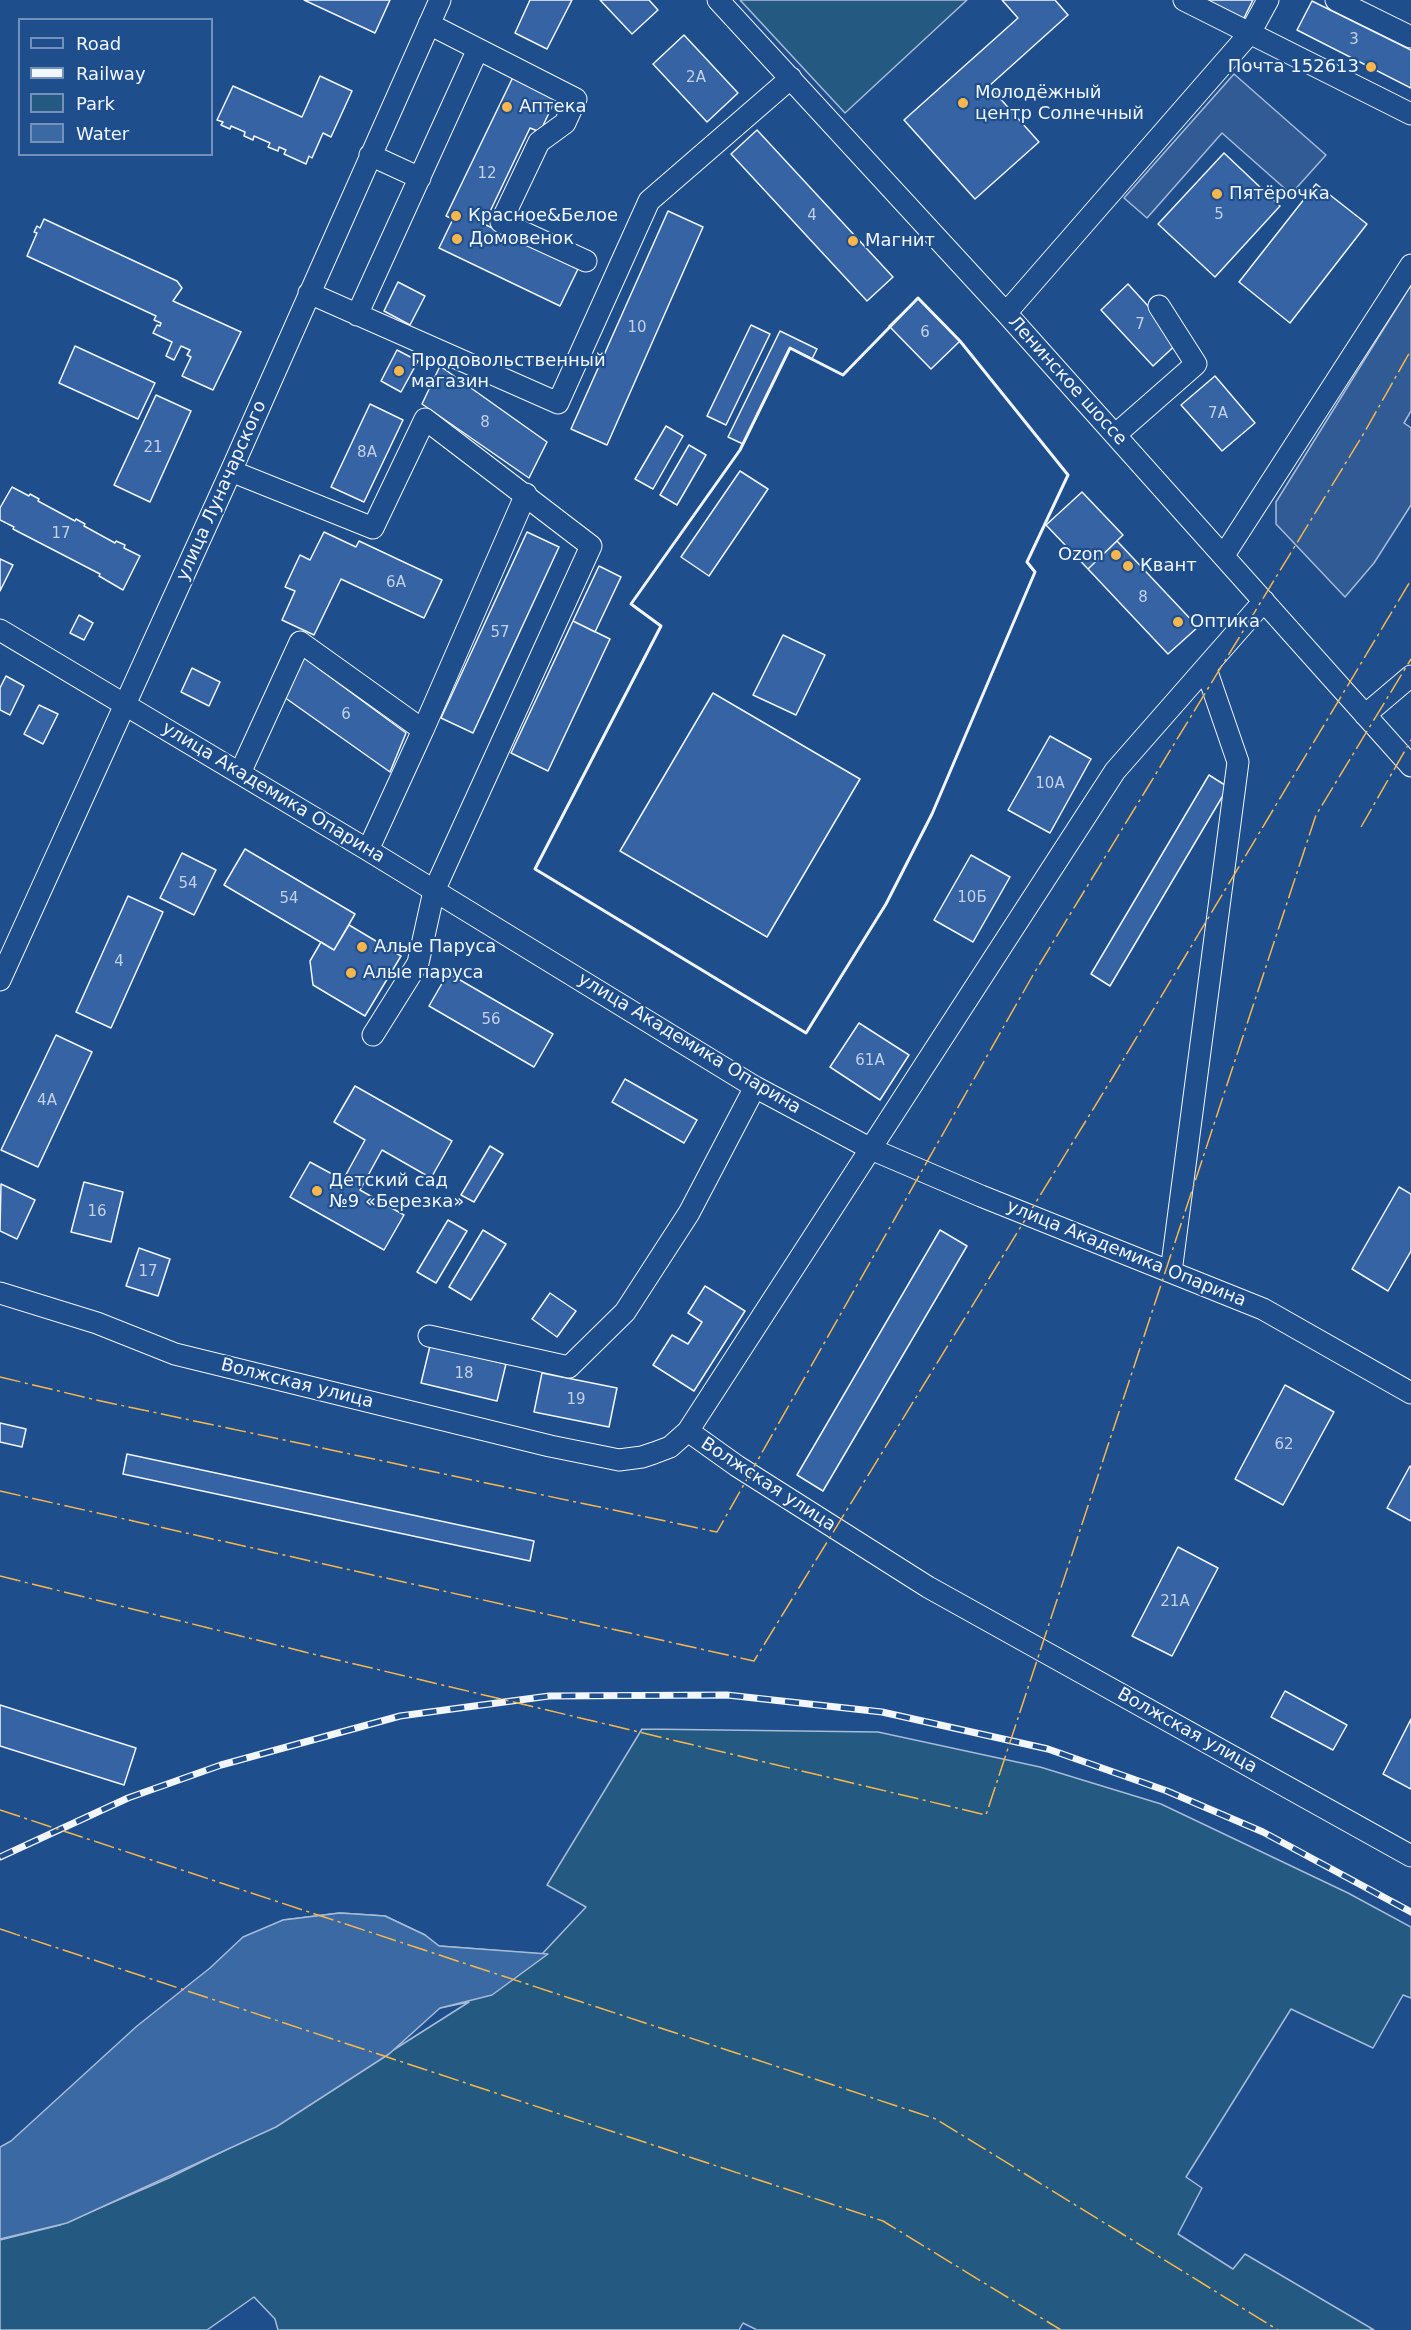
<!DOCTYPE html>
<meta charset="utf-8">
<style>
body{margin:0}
#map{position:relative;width:1411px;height:2330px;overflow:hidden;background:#1f4e8c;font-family:"DejaVu Sans",sans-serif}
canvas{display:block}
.legend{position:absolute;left:18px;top:18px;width:195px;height:138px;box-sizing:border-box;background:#1f4e8c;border:2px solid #7391ba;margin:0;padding:8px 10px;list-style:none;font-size:18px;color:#f2f6ff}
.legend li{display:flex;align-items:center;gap:12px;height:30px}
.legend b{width:30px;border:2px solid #7391ba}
</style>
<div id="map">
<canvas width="1411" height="2330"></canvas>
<ul class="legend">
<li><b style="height:8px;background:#1f4e8c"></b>Road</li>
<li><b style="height:8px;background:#f2f6ff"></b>Railway</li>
<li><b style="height:16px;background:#245a82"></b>Park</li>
<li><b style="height:16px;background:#3b69a3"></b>Water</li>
</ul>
</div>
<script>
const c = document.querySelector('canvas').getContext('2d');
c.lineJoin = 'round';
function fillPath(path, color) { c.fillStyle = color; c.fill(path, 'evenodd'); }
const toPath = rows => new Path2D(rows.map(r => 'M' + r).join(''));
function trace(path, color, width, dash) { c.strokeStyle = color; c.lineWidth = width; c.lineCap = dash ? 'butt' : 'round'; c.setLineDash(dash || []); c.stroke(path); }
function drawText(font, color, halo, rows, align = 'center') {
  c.font = font + ' "DejaVu Sans",sans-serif'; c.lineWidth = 4.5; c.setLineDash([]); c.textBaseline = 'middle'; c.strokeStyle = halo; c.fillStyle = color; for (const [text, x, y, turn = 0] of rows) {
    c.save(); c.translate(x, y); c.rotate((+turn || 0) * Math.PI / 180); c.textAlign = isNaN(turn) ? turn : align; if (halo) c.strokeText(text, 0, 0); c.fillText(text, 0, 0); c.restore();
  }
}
const green = toPath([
 [740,0,967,0,845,113,740,0],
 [642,1729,878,1732,1040,1767,1161,1804,1348,1893,1411,1927,1411,1998,1403,1995,1373,2048,1291,2009,1186,2177,1202,2188,1178,2234,1233,2269,1245,2254,1374,2330,757,2330,743,2323,739,2330,278,2330,275,2319,254,2297,207,2330,0,2330,0,2240,60,2225,169,2178,272,2127,469,2002,440,2008,283,1920,340,1913,385,1916,425,1935,439,1946,542,1954,586,1907,547,1885,642,1729]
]);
const parking = toPath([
 [1234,74,1326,155,1291,194,1222,133,1147,218,1124,198,1234,74],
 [1411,285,1411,411,1404,423,1411,428,1411,505,1374,563,1345,597,1276,524,1276,502,1411,285]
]);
const water = toPath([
 [340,1913,385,1916,425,1935,439,1946,548,1954,492,1995,440,2008,389,2054,276,2127,67,2223,0,2239,0,2147,11,2141,137,2026,210,1968,243,1937,283,1920,340,1913]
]);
const building = toPath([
 [304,0,390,0,375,33,304,0],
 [530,0,572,0,547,49,515,33,530,0],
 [600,0,649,0,658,10,632,34,600,0],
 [1002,0,1055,0,1068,15,989,86,1039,142,975,199,904,120,1018,18,1002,0],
 [1204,0,1253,0,1243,20,1204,0],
 [1312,1,1411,50,1411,88,1297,30,1312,1],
 [684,35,738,93,707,122,653,64,684,35],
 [514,75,557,96,540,132,530,128,484,224,578,269,560,306,439,248,453,219,446,216,514,75],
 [320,76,352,91,331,137,323,133,312,158,309,156,306,164,284,154,286,150,279,147,278,151,268,147,270,143,254,136,253,140,244,136,245,132,231,126,230,129,221,125,223,122,217,120,233,86,302,117,320,76],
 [757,130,893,277,867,301,731,154,757,130],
 [1224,153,1280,206,1215,277,1158,224,1224,153],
 [1316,184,1367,224,1290,323,1239,282,1316,184],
 [668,211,703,227,607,445,571,429,668,211],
 [44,219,177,281,182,288,173,301,241,332,213,390,182,376,191,357,187,355,190,350,181,346,174,360,166,356,172,342,153,333,157,325,160,326,161,323,154,320,156,316,27,256,37,233,34,232,37,226,40,228,44,219],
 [398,282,425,296,410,325,384,311,398,282],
 [1128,284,1180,341,1153,366,1101,310,1128,284],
 [918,298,960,341,931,369,889,326,918,298],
 [751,325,770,334,726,425,707,416,751,325],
 [780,331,817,349,812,359,790,348,743,444,728,437,780,331],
 [75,346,155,383,138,419,59,383,75,346],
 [397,350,418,361,401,392,381,381,397,350],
 [440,366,547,442,529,478,422,404,440,366],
 [1215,376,1255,423,1222,451,1181,405,1215,376],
 [156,395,191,411,150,502,114,485,156,395],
 [370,404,403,420,364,502,331,487,370,404],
 [666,426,683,436,653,489,635,479,666,426],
 [689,445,706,455,677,505,660,495,689,445],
 [740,471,768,489,709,576,681,557,740,471],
 [12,487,29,496,30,494,39,499,38,501,75,521,76,519,85,524,84,526,115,543,116,541,125,545,124,548,140,556,123,590,99,576,100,574,13,529,14,527,0,520,0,508,12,487],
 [1082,492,1123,535,1088,569,1046,525,1082,492],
 [324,532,356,547,359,541,442,580,424,618,341,579,314,635,282,620,295,591,285,587,300,555,310,560,324,532],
 [527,532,559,547,473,733,441,718,527,532],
 [1117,541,1198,627,1168,654,1088,569,1117,541],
 [0,559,13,565,0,591,0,559],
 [599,566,621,577,595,632,573,621,599,566],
 [79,615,93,623,84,640,70,633,79,615],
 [573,621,610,639,548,771,511,753,573,621],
 [783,635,825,655,796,715,753,695,783,635],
 [303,657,406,733,390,772,284,697,303,657],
 [192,668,220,682,209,706,181,692,192,668],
 [6,676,24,686,10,715,0,710,0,688,6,676],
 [713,693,860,779,767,937,620,851,713,693],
 [39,705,58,714,43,744,24,734,39,705],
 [1050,736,1091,759,1050,833,1008,810,1050,736],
 [1209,775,1228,787,1110,986,1091,974,1209,775],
 [245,849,355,914,334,950,224,885,245,849],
 [182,853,216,870,194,915,160,898,182,853],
 [971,855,1010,877,973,942,934,920,971,855],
 [128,896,163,912,111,1028,76,1012,128,896],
 [349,925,401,956,365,1016,313,985,310,961,321,942,334,950,349,925],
 [448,973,553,1034,534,1067,429,1006,448,973],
 [859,1023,909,1055,880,1100,830,1067,859,1023],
 [56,1035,92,1052,38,1167,1,1150,56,1035],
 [625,1079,697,1120,684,1143,612,1102,625,1079],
 [355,1086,452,1141,431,1178,382,1150,360,1190,404,1215,384,1250,290,1197,310,1162,343,1180,365,1140,334,1122,355,1086],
 [490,1146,503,1154,474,1202,461,1195,490,1146],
 [84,1182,123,1192,111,1242,71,1232,84,1182],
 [1,1184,35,1200,17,1239,0,1231,1,1184],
 [1399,1187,1411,1194,1411,1251,1388,1291,1352,1269,1399,1187],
 [448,1220,467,1231,436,1283,417,1272,448,1220],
 [483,1230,506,1244,471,1300,449,1287,483,1230],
 [940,1230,967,1246,823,1491,797,1475,940,1230],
 [139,1248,170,1259,158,1296,126,1286,139,1248],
 [705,1286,745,1311,694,1391,653,1365,672,1335,688,1344,702,1322,688,1313,705,1286],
 [550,1293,576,1311,557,1337,532,1319,550,1293],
 [430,1346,506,1364,497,1401,421,1383,430,1346],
 [542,1373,617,1388,609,1427,534,1412,542,1373],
 [1285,1385,1334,1412,1283,1505,1235,1479,1285,1385],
 [0,1423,26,1429,22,1447,0,1442,0,1423],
 [127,1454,534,1541,530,1561,123,1474,127,1454],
 [1410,1466,1411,1467,1411,1521,1387,1508,1410,1466],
 [1178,1547,1218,1568,1172,1656,1132,1636,1178,1547],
 [1285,1691,1347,1725,1333,1750,1271,1717,1285,1691],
 [0,1705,136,1748,124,1785,0,1746,0,1705],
 [1411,1719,1411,1789,1383,1774,1411,1719]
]);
const minor = toPath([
 [718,0,1006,313,1411,766],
 [1184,0,1411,114],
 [1336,0,1411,37],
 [429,24,576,99,565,123,539,142,501,222,586,261],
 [370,155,420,178],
 [309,293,558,403,649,201,791,78],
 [1006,313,1250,33,1268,0],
 [357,315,478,49],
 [1115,435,1196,364,1159,306],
 [231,471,373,528,425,419,591,546,434,891,418,963,373,1035],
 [1224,555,1411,265],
 [0,630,368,850,755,1087,871,1149,981,1196,1263,1309,1411,1393],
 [1365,715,1411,676],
 [423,730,526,494],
 [240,773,300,642,423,730,368,850],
 [0,980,231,471,440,0],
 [1171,1272,1238,762,1206,669],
 [0,1293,97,1323,175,1354,550,1446,619,1460,642,1457,654,1453,670,1447,688,1431,737,1466,928,1587,1411,1856],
 [429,1336,569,1367,625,1312,689,1213,755,1087],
 [688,1431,1115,771,1264,601]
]);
const rail = toPath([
 [0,1857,128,1798,221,1765,400,1716,549,1696,727,1695,882,1712,1048,1749,1167,1791,1263,1832,1411,1912]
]);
const wall = toPath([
 [918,298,960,341,1068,475,1027,562,1035,572,932,814,886,904,806,1033,535,869,661,626,631,604,740,450,790,348,843,375,918,298]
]);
const power = toPath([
 [1361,827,1411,740],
 [0,1377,96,1400,717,1532,1033,975,1364,433,1411,350],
 [0,1491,754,1661,1111,1080,1411,580],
 [0,1576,317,1655,986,1815,1316,815,1411,659],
 [0,1810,936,2119,1278,2330],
 [0,1929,883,2221,1061,2330]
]);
const markers = [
 [1371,67,6,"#ffb74d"],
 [963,103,6,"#ffb74d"],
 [507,107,6,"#ffb74d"],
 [1217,194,6,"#ffb74d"],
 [456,216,6,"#ffb74d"],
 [457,239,6,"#ffb74d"],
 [853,241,6,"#ffb74d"],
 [399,371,6,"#ffb74d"],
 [1116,555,6,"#ffb74d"],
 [1128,566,6,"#ffb74d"],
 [1178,622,6,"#ffb74d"],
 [362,947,6,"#ffb74d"],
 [351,973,6,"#ffb74d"],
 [317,1191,6,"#ffb74d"]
];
const numberNames = [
 ["3",1354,40],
 ["2А",696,78],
 ["12",487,174],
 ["5",1219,215],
 ["4",812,216],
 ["7",1140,325],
 ["10",637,328],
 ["6",925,333],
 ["7А",1218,414],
 ["8",485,423],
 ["21",153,448],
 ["8А",367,453],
 ["17",61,534],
 ["6А",396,583],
 ["8",1143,598],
 ["57",500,633],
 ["6",346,715],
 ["10А",1050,784],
 ["54",188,884],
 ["10Б",972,898],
 ["54",289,899],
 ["4",119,962],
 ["56",491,1020],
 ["61А",870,1061],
 ["4А",47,1101],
 ["16",97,1212],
 ["17",148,1272],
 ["18",464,1374],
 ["19",576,1400],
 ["62",1284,1445],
 ["21А",1175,1602]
];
const poiNames = [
 ["Почта 152613",1359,67,"right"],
 ["Молодёжный",975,93],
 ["центр Солнечный",975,114],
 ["Аптека",519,107],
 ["Пятёрочка",1229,194],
 ["Красное&Белое",468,216],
 ["Домовенок",469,239],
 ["Магнит",865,241],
 ["Продовольственный",411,361],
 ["магазин",411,382],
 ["Ozon",1104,555,"right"],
 ["Квант",1140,566],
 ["Оптика",1190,622],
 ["Алые Паруса",374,947],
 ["Алые паруса",363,973],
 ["Детский сад",329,1181],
 ["№9 «Березка»",329,1202]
];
const streetNames = [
 ["Ленинское шоссе",1067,381,48],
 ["улица Луначарского",222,491,-66],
 ["улица Академика Опарина",273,793,31],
 ["улица Академика Опарина",689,1044,31],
 ["улица Академика Опарина",1126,1254,22],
 ["Волжская улица",297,1384,14],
 ["Волжская улица",768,1485,33],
 ["Волжская улица",1187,1731,29]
];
fillPath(green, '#245a82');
trace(green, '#a8bbd7', 1.5);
fillPath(parking, '#305b95');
trace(parking, '#a8bbd7', 1.5);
fillPath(water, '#3b69a3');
trace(water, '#a8bbd7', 1.5);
fillPath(building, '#3563a3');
trace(building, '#f2f6ff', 1.5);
trace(minor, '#f2f6ff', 23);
trace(minor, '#1f4e8c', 21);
trace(rail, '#f2f6ff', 7);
trace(rail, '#1f4e8c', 4.5, [14]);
trace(wall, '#f2f6ff', 3);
trace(power, '#ffb74d', 1.5, [21, 4.5, 3, 4.5]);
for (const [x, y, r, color] of markers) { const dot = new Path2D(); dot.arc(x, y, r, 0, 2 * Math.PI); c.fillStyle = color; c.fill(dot); trace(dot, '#1f4e8c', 2); }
drawText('15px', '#c3d1e8', null, numberNames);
drawText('18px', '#f2f6ff', '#1f4e8c', poiNames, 'left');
drawText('18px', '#f2f6ff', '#1f4e8c', streetNames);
</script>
